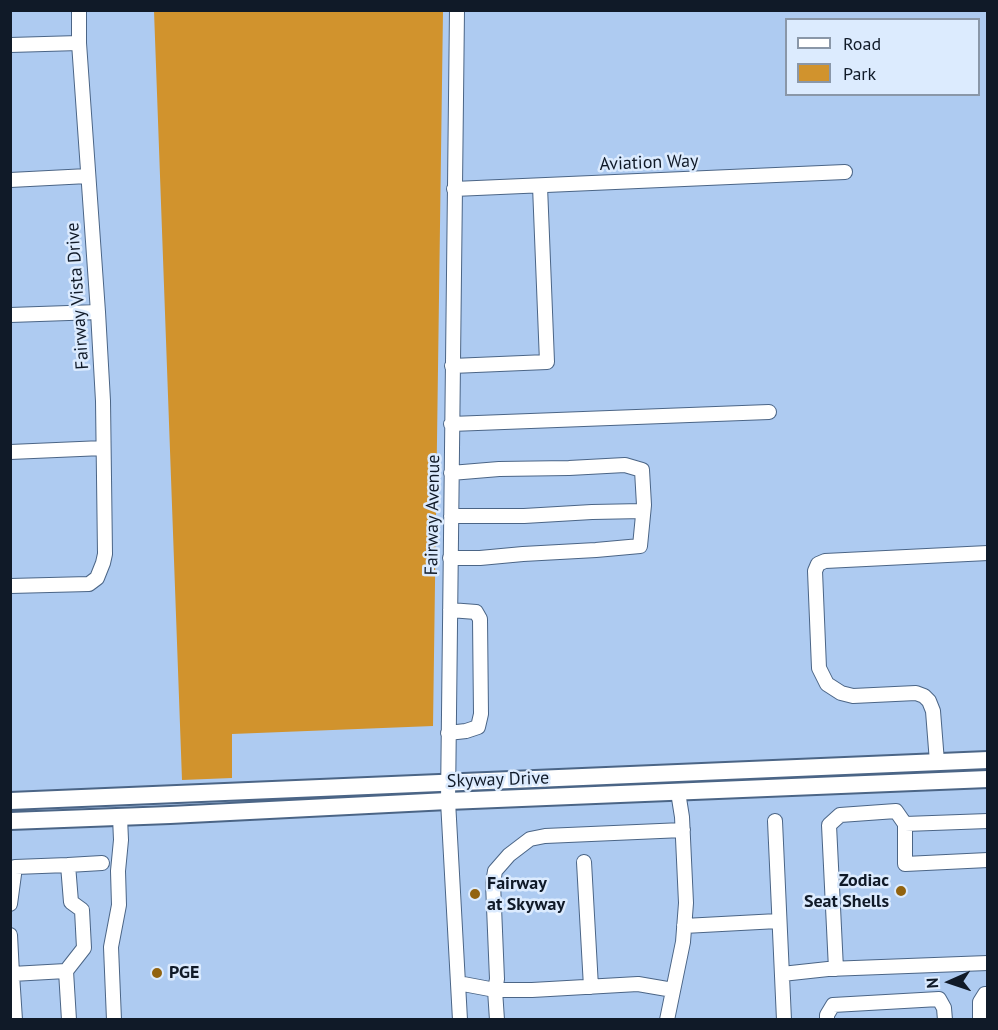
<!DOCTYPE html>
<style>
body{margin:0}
#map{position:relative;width:998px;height:1030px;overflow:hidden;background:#aecbf1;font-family:"PT Sans",sans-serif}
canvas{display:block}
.frame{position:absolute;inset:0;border:12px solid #101a28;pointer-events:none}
.legend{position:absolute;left:785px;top:18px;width:195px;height:78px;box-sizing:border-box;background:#dcebfe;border:2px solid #8a97a8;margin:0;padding:8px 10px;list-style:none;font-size:18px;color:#101a28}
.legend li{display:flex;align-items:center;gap:12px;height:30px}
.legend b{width:30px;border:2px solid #8a97a8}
.north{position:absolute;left:920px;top:952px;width:60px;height:60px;-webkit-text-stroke:4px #dcebfe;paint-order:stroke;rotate:267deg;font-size:16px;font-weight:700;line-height:24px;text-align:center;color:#101a28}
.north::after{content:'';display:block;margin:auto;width:21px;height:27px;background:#101a28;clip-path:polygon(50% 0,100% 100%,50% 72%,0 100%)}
</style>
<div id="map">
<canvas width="998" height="1030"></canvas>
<div class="frame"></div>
<ul class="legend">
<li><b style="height:8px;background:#fff"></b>Road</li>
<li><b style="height:16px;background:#d1932d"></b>Park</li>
</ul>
<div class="north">N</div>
</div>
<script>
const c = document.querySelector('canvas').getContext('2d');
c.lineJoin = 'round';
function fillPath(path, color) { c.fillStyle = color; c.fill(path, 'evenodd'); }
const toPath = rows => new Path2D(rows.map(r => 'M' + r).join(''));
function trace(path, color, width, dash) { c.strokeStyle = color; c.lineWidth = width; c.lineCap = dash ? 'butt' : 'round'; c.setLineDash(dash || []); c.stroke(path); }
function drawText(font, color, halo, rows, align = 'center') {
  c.font = font + ' "PT Sans",sans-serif'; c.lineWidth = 5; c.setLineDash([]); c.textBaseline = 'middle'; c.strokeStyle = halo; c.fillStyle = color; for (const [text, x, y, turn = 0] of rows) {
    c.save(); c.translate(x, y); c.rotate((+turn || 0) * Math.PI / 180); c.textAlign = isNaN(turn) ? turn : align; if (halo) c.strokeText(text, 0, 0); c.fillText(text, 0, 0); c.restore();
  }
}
const green = toPath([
 [154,11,443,11,433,726,232,734,232,778,182,780]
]);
const minor = toPath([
 [457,10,448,801,460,1020],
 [10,45,79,43],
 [10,180,88,176],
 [454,189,845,172],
 [10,315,98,312],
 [452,366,547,362,540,186],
 [451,424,769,412],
 [10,452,103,448],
 [451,516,524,516,592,512,643,511],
 [450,558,480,558,523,554,596,550,640,546,644,505,642,470,625,465,569,468,499,469,451,473],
 [10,586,89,584,97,578,103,563,105,554,103,401,98,312,79,43,79,10],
 [448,733,466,731,478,727,481,714,480,619,476,612,450,610],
 [937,762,933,711,929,701,924,696,916,693,853,696,841,693,827,684,819,668,815,571,818,564,825,561,988,553],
 [775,821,784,1020],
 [905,824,905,864,988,860],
 [584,862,591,987],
 [68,865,102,863],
 [10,904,15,867,68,865,71,902,82,910,84,948,66,971],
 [684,926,778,921],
 [10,935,12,974],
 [836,969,829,825,840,815,896,811,905,824,988,821],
 [782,974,828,969,988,963],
 [458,983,495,990,532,990,638,984,673,990],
 [15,1020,12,974,66,971,69,1020],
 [114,1020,111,947,119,905,118,871,121,840,120,817],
 [497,1020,495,990,497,979,493,883,495,871,509,855,530,839,545,836,683,830],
 [667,1020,683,942,686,903,682,817,678,792],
 [827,1020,827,1015,833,1005,939,999,944,1008,945,1020],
 [980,1020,980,1002,985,994,988,994]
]);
const major = toPath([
 [10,801,988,760],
 [10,821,170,815,448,801,988,779]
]);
const markers = [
 [901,891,6,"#92630f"],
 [475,894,6,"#92630f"],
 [157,973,6,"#92630f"]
];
const streetNames = [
 ["Aviation Way",649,163,-2],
 ["Fairway Vista Drive",78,296,-94],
 ["Fairway Avenue",433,515,-89],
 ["Skyway Drive",498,780,-2]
];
const poiNames = [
 ["Zodiac",889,881,"right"],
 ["Seat Shells",889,902,"right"],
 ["Fairway",487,884],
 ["at Skyway",487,905],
 ["PGE",169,973]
];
fillPath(green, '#d1932d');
trace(minor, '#4b6586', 16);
trace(major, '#4b6586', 20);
trace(minor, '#fff', 14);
trace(major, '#fff', 16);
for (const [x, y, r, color] of markers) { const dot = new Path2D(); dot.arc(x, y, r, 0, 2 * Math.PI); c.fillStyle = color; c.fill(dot); trace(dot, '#dcebfe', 2); }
drawText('18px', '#101a28', '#dcebfe', streetNames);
drawText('bold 18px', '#101a28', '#dcebfe', poiNames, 'left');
</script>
